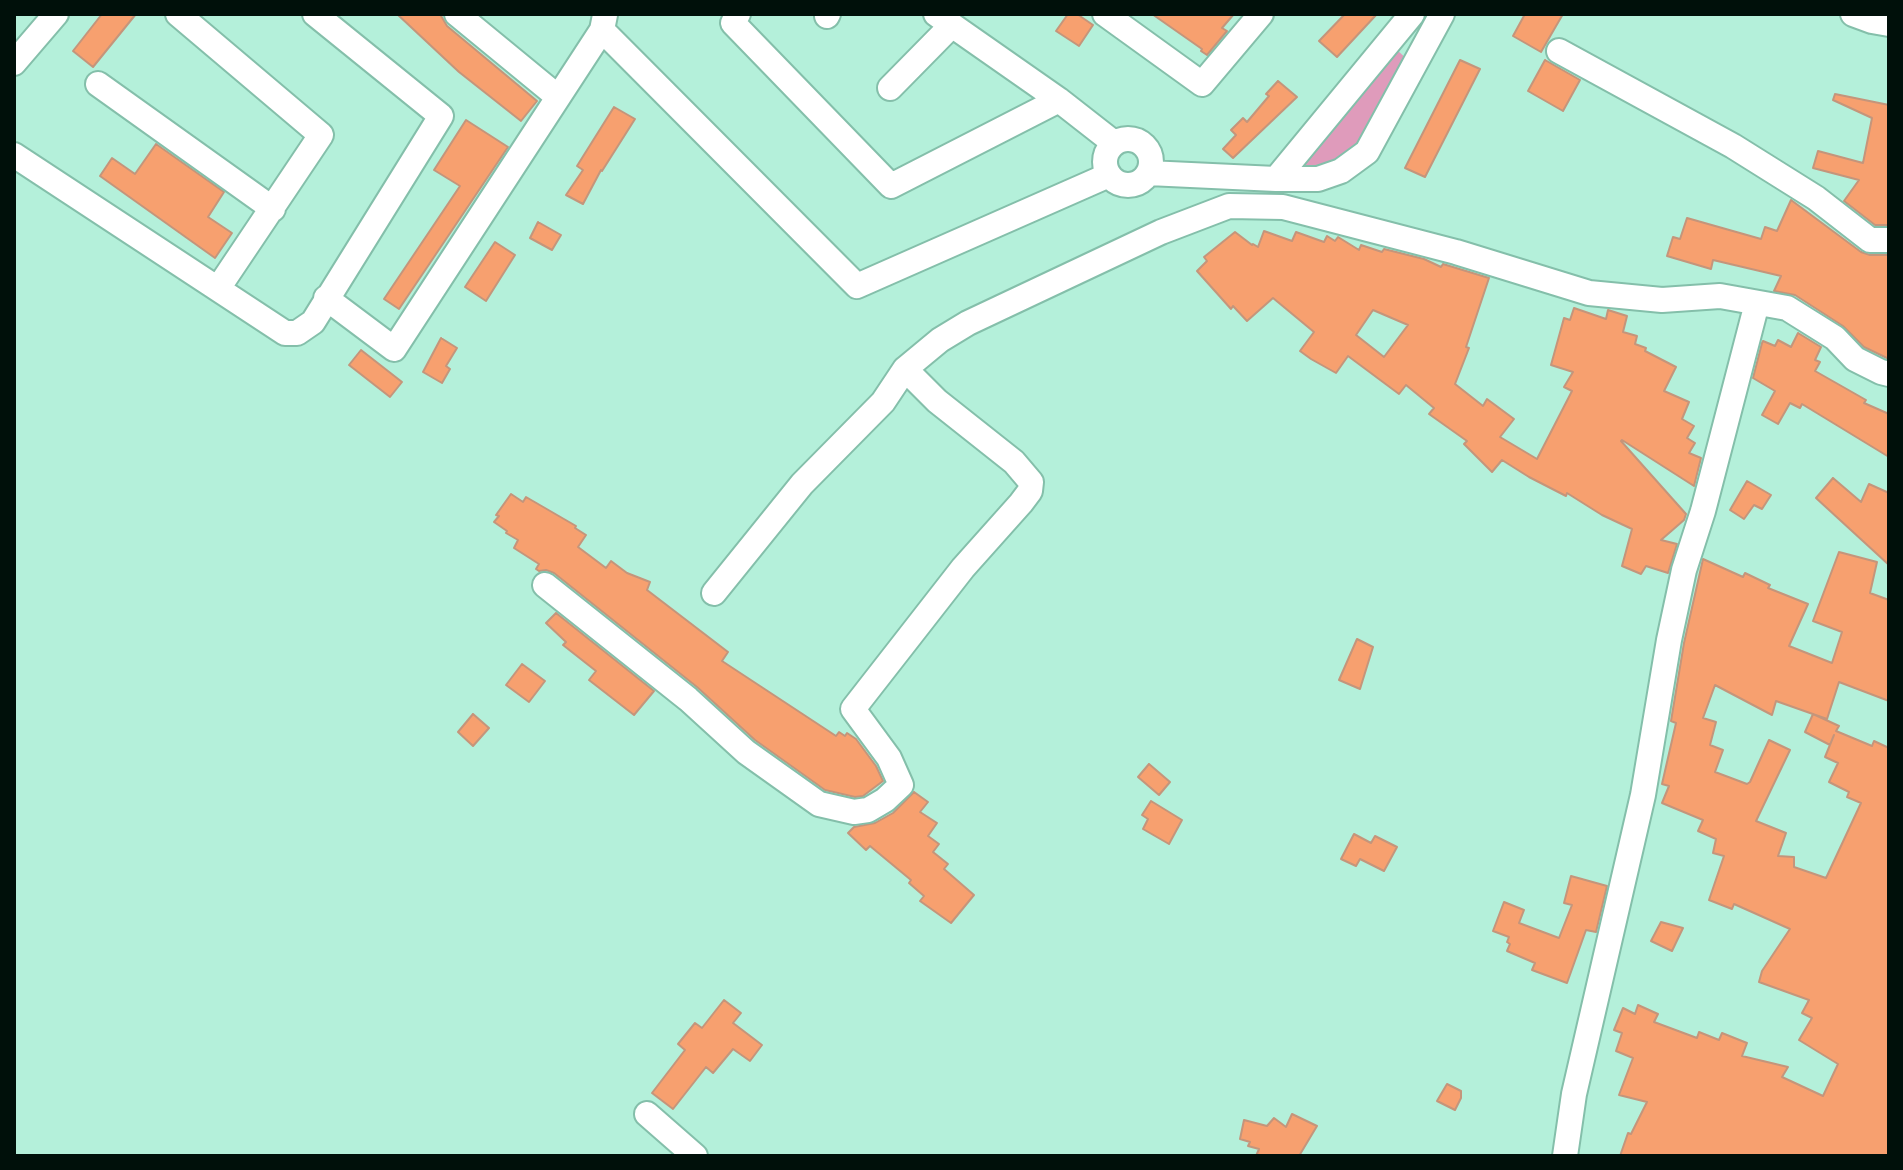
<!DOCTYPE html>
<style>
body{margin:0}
#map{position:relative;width:1903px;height:1170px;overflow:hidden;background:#b4f0da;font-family:Roboto,sans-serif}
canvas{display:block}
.frame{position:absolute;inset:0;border:16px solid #00100a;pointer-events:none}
</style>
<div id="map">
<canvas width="1903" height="1170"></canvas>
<div class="frame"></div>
</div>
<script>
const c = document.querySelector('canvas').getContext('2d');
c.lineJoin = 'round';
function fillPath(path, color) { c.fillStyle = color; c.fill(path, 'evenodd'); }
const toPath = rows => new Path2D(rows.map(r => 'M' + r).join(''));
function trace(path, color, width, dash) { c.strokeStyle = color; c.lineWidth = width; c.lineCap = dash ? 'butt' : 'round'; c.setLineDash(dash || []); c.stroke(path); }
const green = toPath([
 [1396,49,1411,63,1366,144,1349,156,1315,167,1301,166]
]);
const building = toPath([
 [102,14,136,14,93,67,73,51,102,14],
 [397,14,440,14,447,26,537,101,521,121,459,72,397,14],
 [1068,14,1077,14,1093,25,1079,46,1056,31,1068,14],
 [1152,14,1234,14,1222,28,1227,31,1207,55,1201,51,1202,49,1152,14],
 [1345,14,1377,14,1337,57,1319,41,1345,14],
 [1525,14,1563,14,1541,52,1513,36,1525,14],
 [1460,60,1480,69,1425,177,1405,168,1460,60],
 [1545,60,1580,80,1563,111,1528,91,1545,60],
 [1278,81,1297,97,1233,158,1223,149,1236,135,1231,130,1243,118,1247,122,1269,96,1266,94,1278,81],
 [1835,94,1889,105,1889,225,1875,225,1844,201,1859,180,1813,168,1818,151,1863,163,1872,118,1833,100,1835,94],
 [614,107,635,119,602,171,601,170,583,204,566,195,583,170,577,166,614,107],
 [466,120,508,147,399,309,384,299,460,186,434,170,466,120],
 [156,144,224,192,208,217,232,233,215,258,100,176,112,158,135,174,156,144],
 [1791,200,1861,252,1870,255,1889,255,1889,359,1864,347,1843,326,1795,295,1774,291,1781,276,1713,260,1711,269,1667,256,1673,237,1680,239,1687,218,1761,239,1765,227,1777,231,1791,200],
 [538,222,561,235,552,250,530,238,538,222],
 [1264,231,1292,241,1296,232,1324,242,1327,236,1335,241,1338,237,1359,250,1361,245,1382,252,1384,249,1424,259,1441,267,1443,264,1489,278,1466,347,1469,348,1455,384,1483,406,1487,399,1514,419,1500,437,1537,459,1572,391,1564,387,1573,372,1551,365,1564,318,1570,320,1574,308,1606,319,1608,310,1627,316,1623,332,1637,336,1635,344,1646,348,1645,351,1676,367,1664,391,1689,402,1682,419,1694,426,1687,438,1695,443,1689,453,1701,458,1694,486,1622,440,1621,441,1686,514,1684,520,1661,540,1677,544,1668,573,1646,566,1641,574,1622,566,1632,529,1602,515,1567,493,1566,496,1529,477,1502,460,1492,472,1464,444,1467,441,1429,414,1434,408,1406,385,1399,394,1348,356,1336,373,1311,359,1300,351,1314,332,1273,298,1247,321,1233,306,1231,309,1197,271,1207,261,1204,257,1235,232,1252,245,1253,244,1258,247,1264,231],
 [1373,310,1408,325,1384,357,1356,335,1373,310],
 [495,242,515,255,486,301,465,287,495,242],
 [1798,333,1821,347,1815,360,1820,362,1815,371,1866,400,1864,403,1889,414,1889,457,1802,404,1800,408,1790,403,1778,424,1762,415,1775,391,1753,378,1762,343,1763,341,1775,346,1778,340,1791,347,1798,333],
 [441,338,457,348,446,366,450,369,442,383,423,372,441,338],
 [361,350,402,382,390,397,349,365,361,350],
 [1833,478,1861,502,1869,484,1889,493,1889,565,1816,498,1833,478],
 [1747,481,1771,495,1762,509,1754,505,1744,519,1730,510,1747,481],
 [511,494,523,502,526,497,576,526,575,528,586,535,578,547,606,568,611,561,627,573,650,582,647,590,728,652,722,661,836,736,839,732,845,736,847,733,856,739,876,766,883,781,863,796,855,797,825,790,755,740,697,687,554,573,546,570,539,571,536,569,539,564,514,548,518,540,506,533,507,531,494,522,499,516,496,515,511,494],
 [1839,552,1877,562,1870,593,1889,600,1889,701,1839,682,1827,719,1776,701,1772,715,1715,685,1703,718,1716,722,1710,745,1723,750,1715,772,1747,784,1750,782,1769,740,1790,750,1756,821,1786,833,1778,856,1794,857,1794,867,1826,878,1861,803,1847,797,1849,792,1829,782,1838,763,1825,757,1834,735,1830,745,1805,732,1813,714,1839,726,1836,731,1872,746,1874,741,1889,748,1889,1156,1620,1156,1628,1133,1631,1134,1647,1102,1619,1095,1633,1058,1616,1051,1622,1033,1614,1030,1623,1008,1635,1014,1638,1005,1658,1014,1654,1022,1697,1038,1699,1032,1719,1040,1722,1033,1747,1043,1742,1056,1788,1067,1782,1077,1823,1096,1838,1064,1799,1040,1812,1018,1802,1013,1809,1000,1759,982,1762,971,1790,929,1734,904,1732,909,1709,900,1724,856,1713,853,1716,839,1698,831,1703,820,1662,803,1669,786,1662,784,1676,723,1671,721,1684,643,1703,559,1743,577,1745,573,1770,585,1768,588,1808,604,1789,646,1832,663,1842,632,1813,621,1839,552],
 [556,613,654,691,634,715,589,680,596,671,563,645,566,642,546,623,556,613],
 [1357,639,1373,647,1360,689,1339,680,1357,639],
 [522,664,545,681,529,702,506,685,522,664],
 [473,714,489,728,473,746,458,732,473,714],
 [1149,764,1170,782,1159,795,1138,777,1149,764],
 [914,792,928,802,920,812,937,823,928,836,939,844,933,852,948,864,944,869,974,895,951,923,920,901,924,896,909,883,911,880,870,846,866,850,848,833,854,827,875,823,893,813,914,792],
 [1151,801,1182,820,1169,844,1143,829,1148,819,1142,815,1151,801],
 [1354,834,1371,843,1375,836,1397,847,1384,871,1360,859,1356,866,1341,859,1354,834],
 [1571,876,1607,886,1596,932,1586,930,1567,983,1532,970,1535,963,1507,951,1510,944,1507,942,1509,937,1493,931,1504,902,1524,910,1519,923,1559,938,1572,905,1564,903,1571,876],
 [1661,922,1683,928,1672,951,1651,941,1661,922],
 [724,1000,741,1013,733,1023,762,1045,750,1061,733,1049,713,1073,706,1067,673,1109,652,1093,685,1050,678,1044,695,1023,702,1028,724,1000],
 [1447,1084,1461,1091,1461,1098,1455,1110,1437,1101,1447,1084],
 [1292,1114,1317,1126,1299,1156,1256,1156,1259,1149,1248,1146,1250,1142,1240,1139,1244,1120,1267,1126,1274,1118,1286,1127,1292,1114]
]);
const street = toPath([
 [178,14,321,135,219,287],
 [457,14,558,97],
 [738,14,733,23,891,186,1059,100],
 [936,14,1059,100,1114,143],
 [1105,14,1202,84,1261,14],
 [1853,14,1872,21,1889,24],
 [827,16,828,14],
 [602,30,857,286,1109,175],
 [1559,51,1733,146,1816,198,1870,240,1889,240],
 [14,63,56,14],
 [98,84,273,209],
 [890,88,952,25],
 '1105 162a23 23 0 1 1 46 0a23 23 0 1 1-46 0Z',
 [14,155,285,333,297,333,313,322,441,116,315,14],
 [1148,173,1276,179,1318,179,1341,171,1367,152,1442,14],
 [1276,179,1412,14],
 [326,298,394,349,602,30,605,15],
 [545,585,688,699,746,752,819,804,854,812,868,810,885,800,901,785,889,758,853,709,963,568,1021,503,1030,491,1031,482,1014,462,937,401,905,369,940,340,968,323,1161,232,1229,206,1283,207,1456,252,1589,293,1662,300,1720,296,1787,308,1835,338,1855,359,1881,372,1889,374],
 [714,593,802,484,883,402,905,369],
 [647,1114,695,1156],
 [1565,1156,1574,1094,1643,795,1669,640,1684,570,1703,511,1757,303]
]);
fillPath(green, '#df9bbb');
fillPath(building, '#f7a06f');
trace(building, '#c4957b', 2);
trace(street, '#84bfaa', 28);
trace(street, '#fff', 24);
</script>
